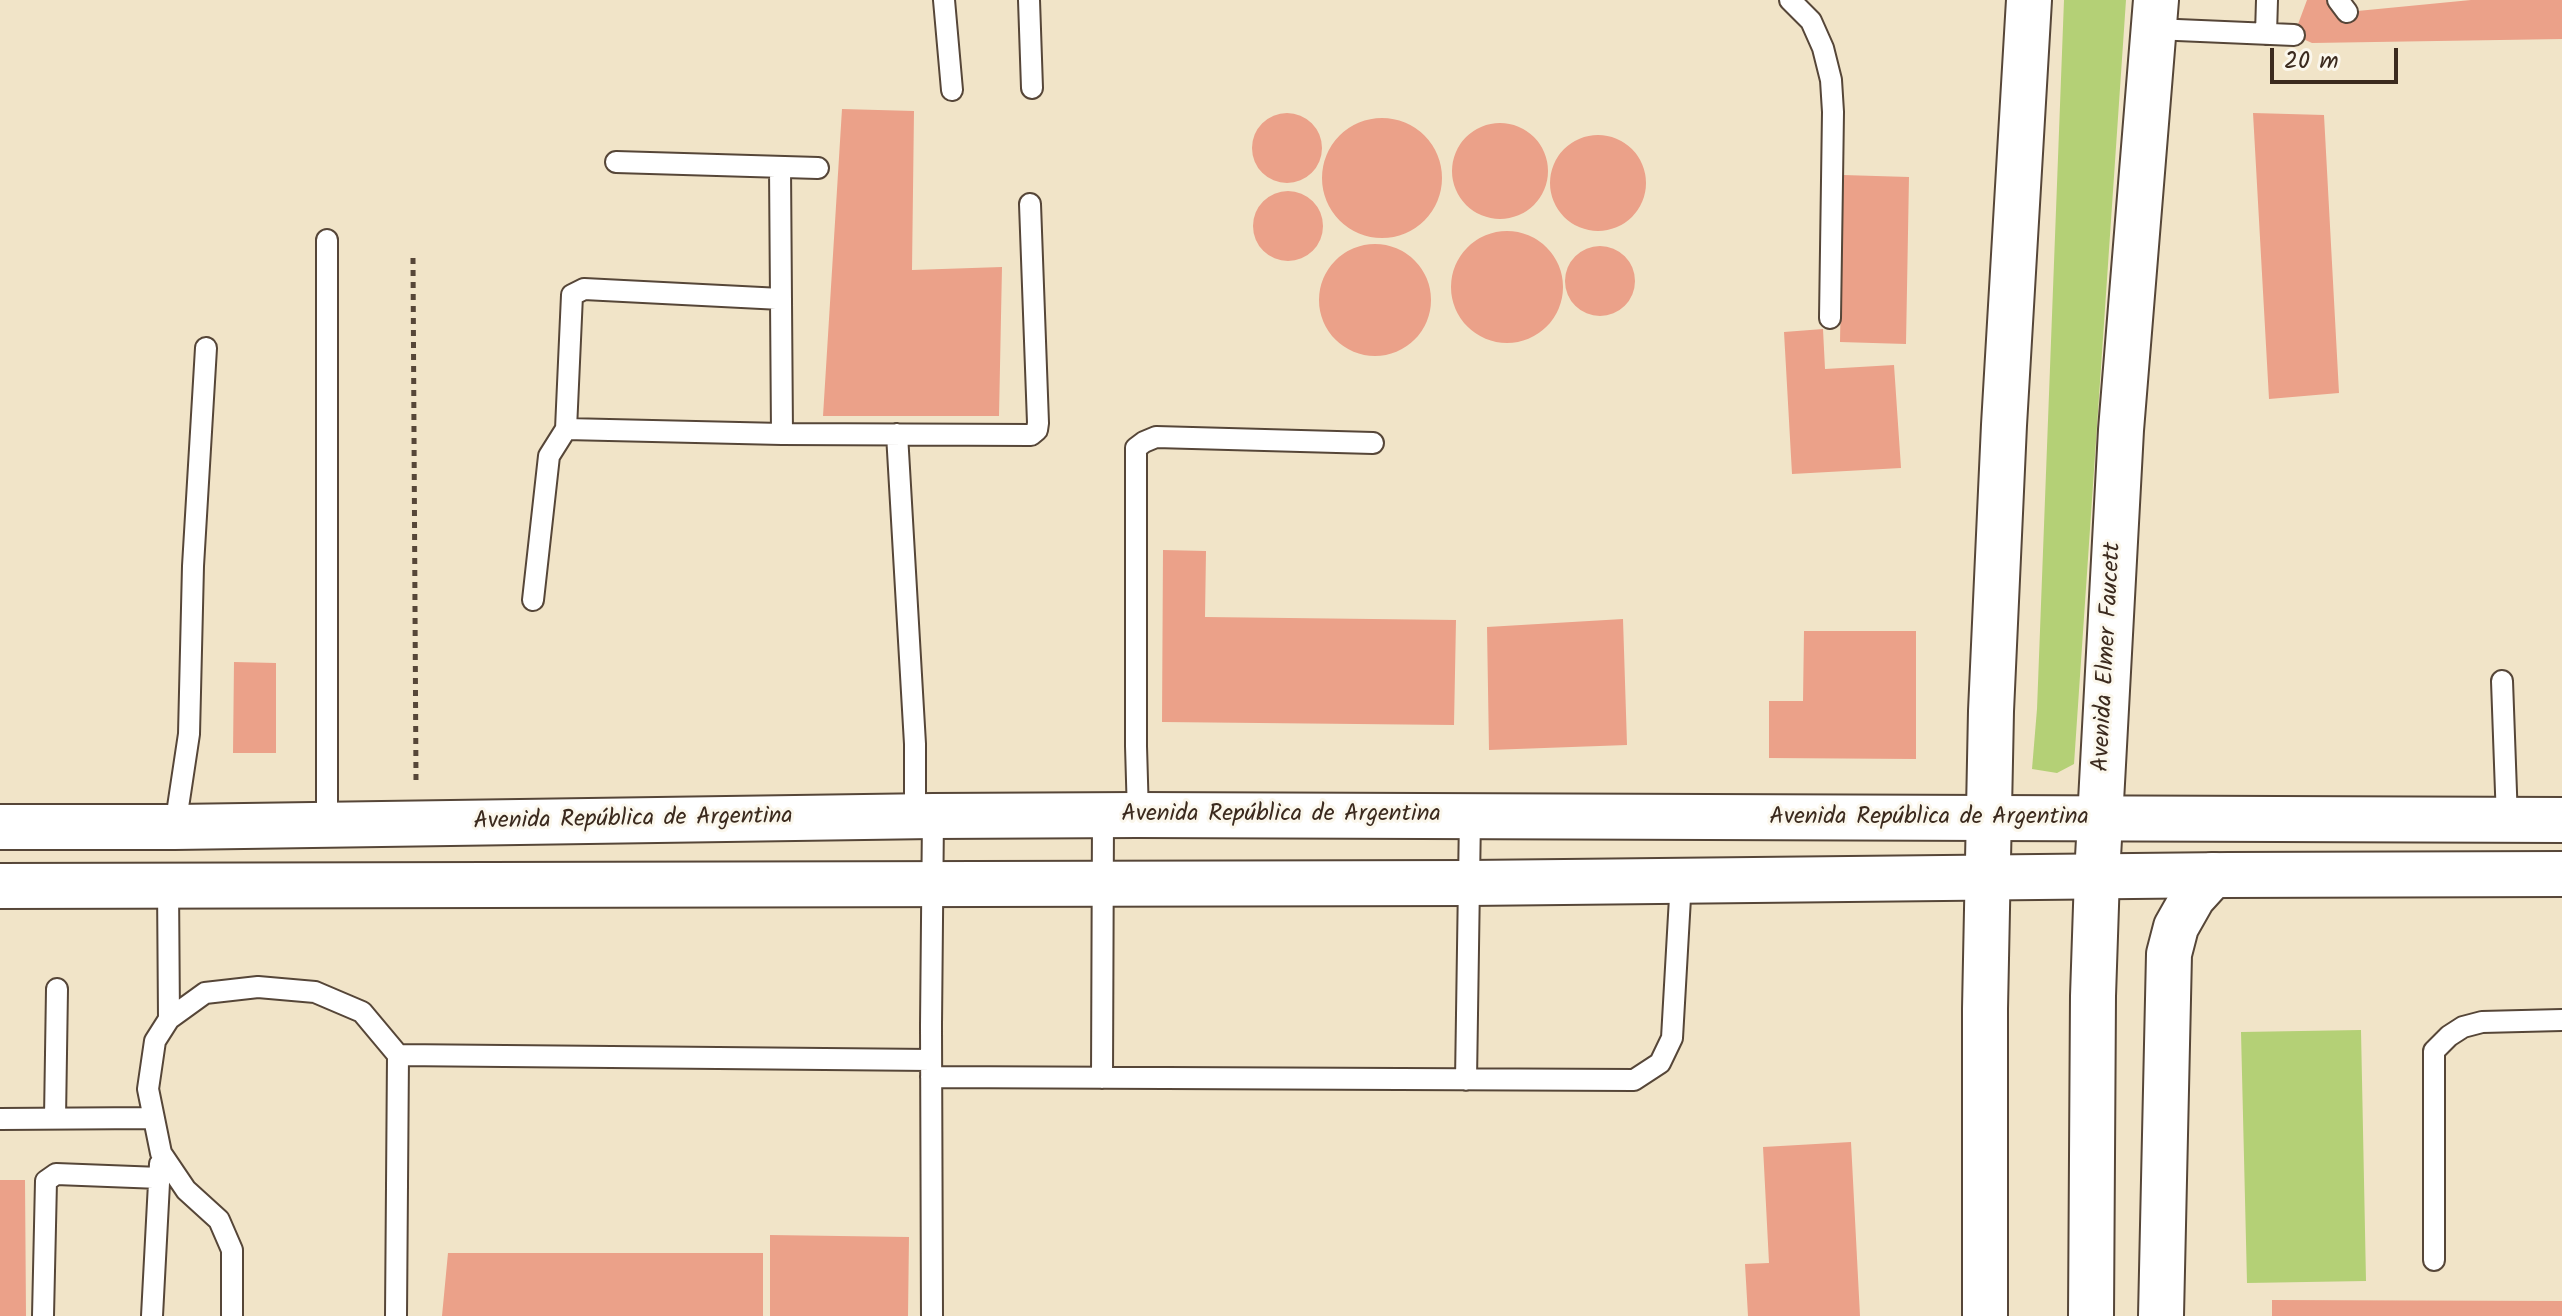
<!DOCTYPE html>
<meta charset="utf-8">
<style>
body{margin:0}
#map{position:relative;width:2562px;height:1316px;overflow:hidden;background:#f1e4c8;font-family:Kalam,sans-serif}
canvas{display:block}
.scale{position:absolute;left:2270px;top:48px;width:128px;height:36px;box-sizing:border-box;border:4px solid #3b2a1e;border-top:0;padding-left:10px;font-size:24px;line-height:28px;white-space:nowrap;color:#3b2a1e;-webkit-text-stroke:6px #fbf7ec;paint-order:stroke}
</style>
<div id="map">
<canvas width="2562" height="1316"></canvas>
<div class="scale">20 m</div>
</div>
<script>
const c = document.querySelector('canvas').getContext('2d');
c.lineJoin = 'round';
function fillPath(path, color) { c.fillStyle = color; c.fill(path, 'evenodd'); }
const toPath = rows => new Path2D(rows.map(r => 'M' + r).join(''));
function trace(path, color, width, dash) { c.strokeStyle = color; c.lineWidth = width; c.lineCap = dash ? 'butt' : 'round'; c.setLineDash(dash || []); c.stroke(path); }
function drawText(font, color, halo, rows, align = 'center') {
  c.font = font + ' Kalam,sans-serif'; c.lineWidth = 6; c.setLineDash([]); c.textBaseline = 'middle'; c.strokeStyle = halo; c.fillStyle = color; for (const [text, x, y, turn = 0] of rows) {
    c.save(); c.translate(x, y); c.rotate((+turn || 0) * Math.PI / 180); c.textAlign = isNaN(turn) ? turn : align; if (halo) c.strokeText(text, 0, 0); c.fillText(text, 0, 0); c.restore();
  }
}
const green = toPath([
 [2064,0,2126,0,2074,764,2057,773,2032,769,2037,709],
 [2361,1030,2366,1281,2247,1283,2241,1032]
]);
const building = toPath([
 [2307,0,2326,0,2347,12,2471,0,2562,0,2562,39,2312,43,2294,35],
 [842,109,914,111,912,270,1002,267,999,416,823,416],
 [2253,113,2324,115,2339,393,2269,399],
 '1252 148a35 35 0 1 1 70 0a35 35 0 1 1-70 0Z',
 '1322 178a60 60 0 1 1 120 0a60 60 0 1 1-120 0Z',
 '1452 171a48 48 0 1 1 96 0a48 48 0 1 1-96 0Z',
 '1550 183a48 48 0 1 1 96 0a48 48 0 1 1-96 0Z',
 [1843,175,1909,177,1906,344,1840,342],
 '1253 226a35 35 0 1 1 70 0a35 35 0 1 1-70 0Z',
 '1451 287a56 56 0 1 1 112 0a56 56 0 1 1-112 0Z',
 '1319 300a56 56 0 1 1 112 0a56 56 0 1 1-112 0Z',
 '1565 281a35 35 0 1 1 70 0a35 35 0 1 1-70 0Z',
 [1823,329,1825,369,1894,365,1901,468,1792,474,1784,332],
 [1163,550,1206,551,1205,617,1456,620,1454,725,1162,722],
 [1623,619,1627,745,1489,750,1487,627],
 [1804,631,1916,631,1916,759,1769,758,1769,701,1803,701],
 [234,662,276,663,276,753,233,753],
 [1851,1142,1860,1316,1748,1316,1745,1264,1769,1263,1763,1147],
 [0,1180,25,1180,26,1316,0,1316],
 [770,1235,909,1237,908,1316,770,1316],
 [448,1253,763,1253,763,1316,442,1316],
 [2272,1300,2562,1301,2562,1316,2272,1316]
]);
const path = toPath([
 [413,258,416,781]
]);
const service = toPath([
 [944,0,952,90],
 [1029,0,1032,88],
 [1790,0,1811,21,1823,48,1831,80,1833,112,1830,318],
 [2338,0,2347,12],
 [2154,29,2294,35],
 [2266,34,2267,0],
 [616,162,818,168],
 [780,167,782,434],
 [327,240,327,826],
 [566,429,782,434,1031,435,1037,430,1038,423,1030,204],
 [897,434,915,744,915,816],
 [533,600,549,456,566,429,572,295,584,289,781,299],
 [2502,681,2507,820],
 [1138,815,1136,746,1136,448,1144,442,1156,437,1373,443],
 [175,827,189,734,193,566,206,348],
 [168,885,169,1019],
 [931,1077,1634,1080,1660,1063,1672,1038,1681,880],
 [1102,1078,1103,816],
 [1466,1080,1470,816],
 [55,1118,57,989],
 [0,1119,153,1118],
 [2434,1260,2434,1051,2449,1036,2463,1027,2482,1022,2562,1020],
 [43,1316,46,1181,56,1174,160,1178],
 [152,1316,160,1164],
 [232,1316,232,1250,219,1220,186,1190,161,1153,148,1089,155,1041,169,1019,205,993,258,987,315,992,362,1012,398,1055,931,1060],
 [396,1316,398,1055],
 [932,1316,931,1025,933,816]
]);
const secondary = toPath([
 [0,827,175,827,933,816,1138,815,2562,820],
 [0,886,1469,883,2228,875,2562,874]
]);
const primary = toPath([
 [1985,1316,1985,1009,1991,711,2004,425,2029,0],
 [2091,1316,2093,996,2097,876,2121,430,2156,0],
 [2161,1316,2169,954,2176,927,2193,897,2213,875]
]);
const streetNames = [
 ["Avenida Elmer Faucett",2109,657,-87],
 ["Avenida República de Argentina",1281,816],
 ["Avenida República de Argentina",1929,819],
 ["Avenida República de Argentina",633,821,-1]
];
fillPath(green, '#b4d076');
fillPath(building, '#eba189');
trace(service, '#564638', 24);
trace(secondary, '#564638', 48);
trace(primary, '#564638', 48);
trace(path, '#564638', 5, [6, 6]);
trace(service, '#fff', 20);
trace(secondary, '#fff', 44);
trace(primary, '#fff', 44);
drawText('24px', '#3b2a1e', '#fbf7ec', streetNames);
</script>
